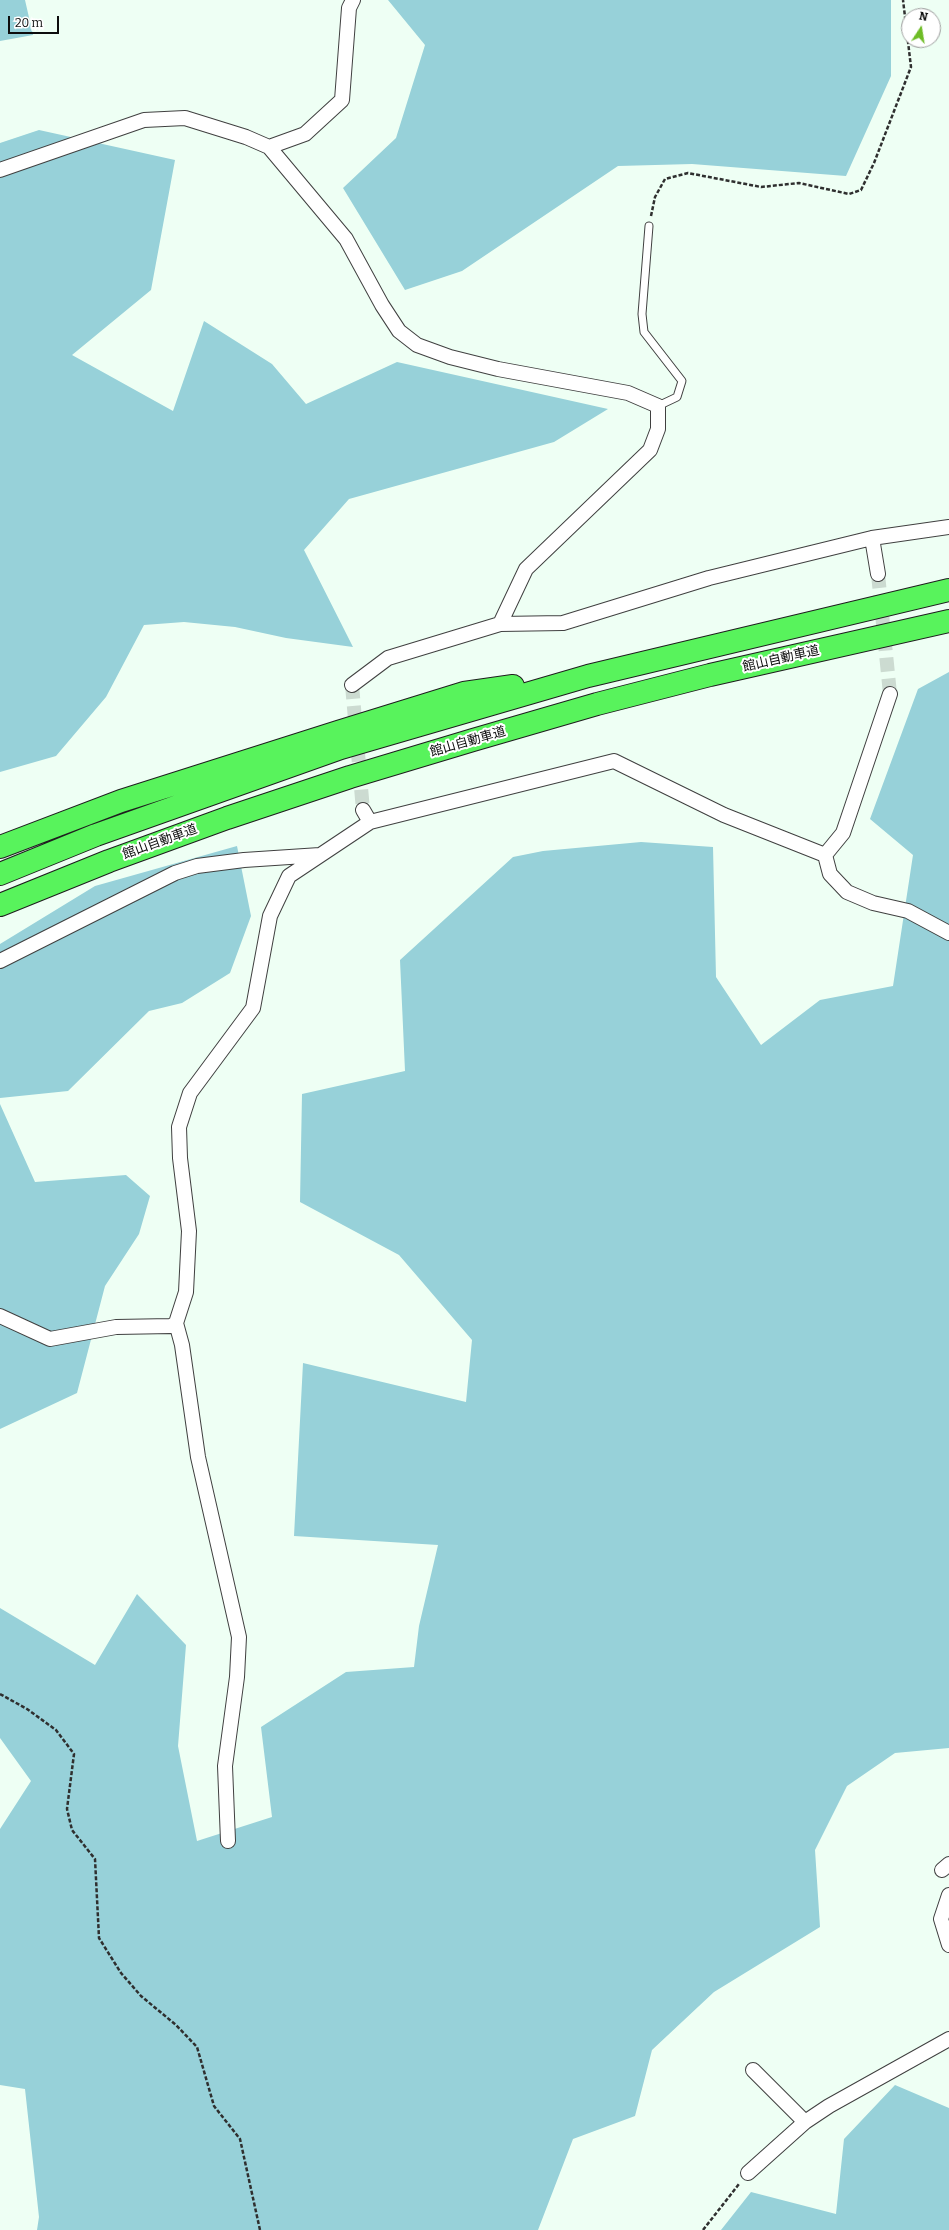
<!DOCTYPE html>
<meta charset="utf-8">
<style>
body{margin:0}
#map{position:relative;width:949px;height:2230px;overflow:hidden;background:#eefff4;font-family:Bitter,serif}
canvas{display:block}
.north{position:absolute;left:901px;top:8px;width:40px;height:40px;box-sizing:border-box;background:#fff;border:1px solid #9e9e9e;border-radius:50%;rotate:12deg;font-size:11px;font-weight:700;line-height:16px;text-align:center;color:#0d0d0d}
.north::after{content:'';display:block;margin:auto;width:14px;height:18px;background:#6ebc26;clip-path:polygon(50% 0,100% 100%,50% 72%,0 100%)}
.scale{position:absolute;left:8px;top:16px;width:51px;height:18px;box-sizing:border-box;border:2px solid #0d0d0d;border-top:0;padding-left:5px;font-size:12px;line-height:14px;white-space:nowrap;color:#0d0d0d;-webkit-text-stroke:3px #fff;paint-order:stroke}
</style>
<div id="map">
<canvas width="949" height="2230"></canvas>
<div class="north">N</div>
<div class="scale">20 m</div>
</div>
<script>
const c = document.querySelector('canvas').getContext('2d');
c.lineJoin = 'round';
function fillPath(path, color) { c.fillStyle = color; c.fill(path, 'evenodd'); }
const toPath = rows => new Path2D(rows.map(r => 'M' + r).join(''));
function trace(path, color, width, dash) { c.strokeStyle = color; c.lineWidth = width; c.lineCap = dash ? 'butt' : 'round'; c.setLineDash(dash || []); c.stroke(path); }
function drawText(font, color, halo, rows, align = 'center') {
  c.font = font + ' Bitter,"Noto Sans JP",serif'; c.lineWidth = 4; c.setLineDash([]); c.textBaseline = 'middle'; c.strokeStyle = halo; c.fillStyle = color; for (const [text, x, y, turn = 0] of rows) {
    c.save(); c.translate(x, y); c.rotate((+turn || 0) * Math.PI / 180); c.textAlign = isNaN(turn) ? turn : align; if (halo) c.strokeText(text, 0, 0); c.fillText(text, 0, 0); c.restore();
  }
}
const forest = toPath([
 [0,0,25,0,33,35,0,41],
 [388,0,891,0,891,76,846,176,692,164,618,166,462,271,405,290,343,188,396,138,425,45],
 [39,130,175,160,151,290,72,355,173,411,204,321,272,364,306,404,397,362,608,409,554,442,349,499,304,550,353,647,286,638,235,627,184,622,144,625,106,697,56,756,0,772,0,143],
 [949,672,949,1748,895,1753,847,1786,815,1850,820,1927,714,1992,652,2050,635,2116,573,2139,538,2230,37,2230,39,2217,25,2089,0,2085,0,1829,31,1781,0,1738,0,1608,95,1665,137,1594,186,1645,178,1746,197,1841,272,1817,261,1727,346,1672,414,1667,419,1626,438,1545,294,1536,303,1363,466,1402,472,1340,399,1255,300,1202,302,1094,405,1071,400,960,513,857,543,851,641,842,713,847,716,977,761,1045,820,1000,893,986,913,855,870,819,918,689],
 [237,846,251,916,230,973,182,1003,149,1011,68,1091,0,1098,0,944,95,886],
 [0,1104,35,1182,126,1175,150,1196,139,1234,105,1286,77,1393,0,1429],
 [895,2085,949,2108,949,2230,721,2230,751,2192,836,2214,844,2139]
]);
const minorTunnel = toPath([
 [878,574,890,694],
 [352,685,363,810]
]);
const path = toPath([
 [651,216,655,197,665,179,688,173,761,187,799,183,849,194,861,190,874,163,911,67,903,0],
 [0,1694,27,1709,56,1730,74,1754,67,1809,72,1830,95,1859,99,1938,121,1973,141,1996,176,2025,197,2047,214,2106,240,2139,260,2230],
 [703,2230,739,2184]
]);
const service = toPath([
 [649,226,642,314,644,332,682,381,677,397,658,406]
]);
const minor = toPath([
 [269,147,305,134,342,100,349,8,353,0],
 [0,170,144,120,185,118,246,137,269,147,346,239,382,305,399,331,417,345,450,357,498,369,628,393,658,406,658,429,650,450,526,569,500,624],
 [872,538,878,574],
 [352,685,388,658,500,624,563,623,709,578,872,538,949,527],
 [363,810,370,822],
 [825,855,843,833,890,694],
 [825,855,830,874,847,892,873,903,908,911,949,933],
 [0,961,175,873,197,866,244,860,320,855],
 [0,1316,50,1339,116,1327,171,1326,176,1323,186,1292,189,1231,180,1158,179,1127,190,1093,253,1008,270,916,289,876,370,822,614,761,724,815,825,855],
 [176,1323,182,1345,198,1457,239,1637,237,1677,225,1766,228,1841],
 [942,1870,949,1864],
 [949,1895,941,1919,949,1945],
 [753,2070,805,2122],
 [748,2173,805,2122,829,2106,949,2039]
]);
const motorway = toPath([
 [0,847,121,801,338,732,464,693,513,686],
 [0,874,96,835,341,748,588,676,949,590],
 [0,905,109,861,227,818,350,777,473,740,597,704,710,675,949,621]
]);
const streetNames = [
 ["館山自動車道",781,659,-13],
 ["館山自動車道",468,742,-16],
 ["館山自動車道",160,842,-20]
];
fillPath(forest, '#97d1d9');
trace(minorTunnel, '#ccdbd1', 14, [14, 7]);
trace(service, '#404040', 9);
trace(minor, '#404040', 16);
trace(motorway, '#1e1e1e', 24);
trace(path, '#2f2f2f', 2.5, [4, 2]);
trace(service, '#fff', 7);
trace(minor, '#fff', 14);
trace(motorway, '#58f35c', 22);
drawText('13px', '#0d0d0d', '#fff', streetNames);
</script>
